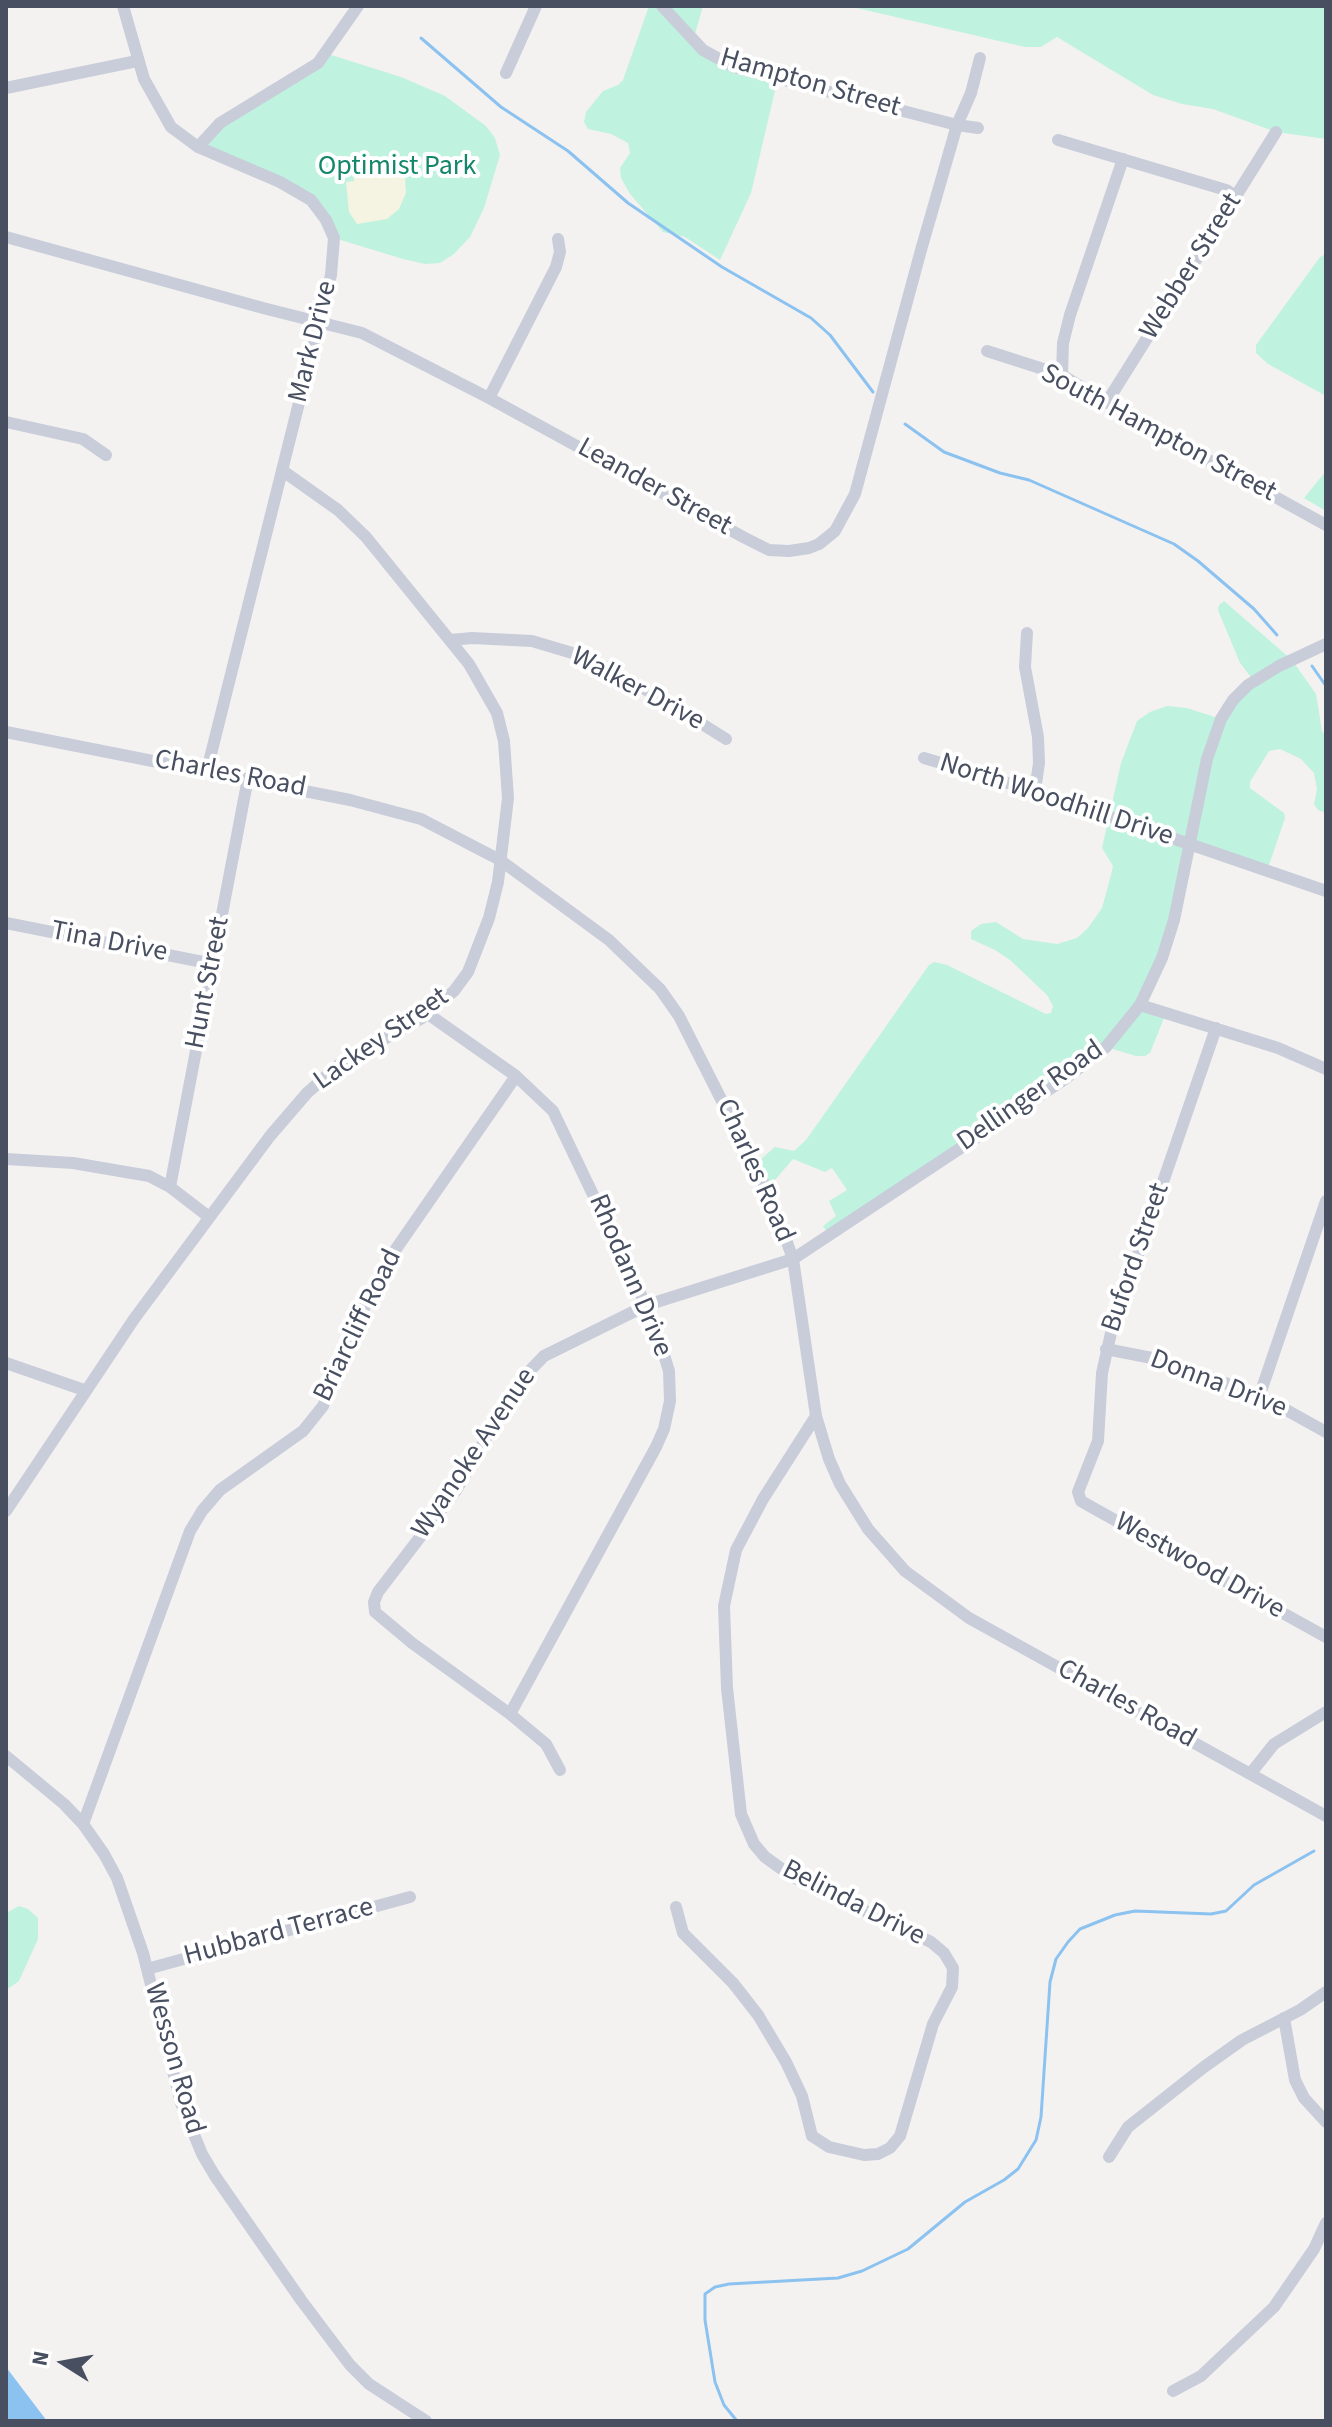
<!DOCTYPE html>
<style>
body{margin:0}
#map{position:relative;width:1332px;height:2427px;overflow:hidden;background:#f4f2f1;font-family:"Source Sans 3",sans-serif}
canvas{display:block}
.frame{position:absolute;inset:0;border:8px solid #484f60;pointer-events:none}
.north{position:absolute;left:24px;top:2323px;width:80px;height:80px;-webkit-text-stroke:6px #fff;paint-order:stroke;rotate:281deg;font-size:22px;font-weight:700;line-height:32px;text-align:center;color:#484f60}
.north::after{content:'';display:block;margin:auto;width:28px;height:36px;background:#484f60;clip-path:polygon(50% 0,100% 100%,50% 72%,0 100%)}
</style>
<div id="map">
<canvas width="1332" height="2427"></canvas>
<div class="frame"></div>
<div class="north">N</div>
</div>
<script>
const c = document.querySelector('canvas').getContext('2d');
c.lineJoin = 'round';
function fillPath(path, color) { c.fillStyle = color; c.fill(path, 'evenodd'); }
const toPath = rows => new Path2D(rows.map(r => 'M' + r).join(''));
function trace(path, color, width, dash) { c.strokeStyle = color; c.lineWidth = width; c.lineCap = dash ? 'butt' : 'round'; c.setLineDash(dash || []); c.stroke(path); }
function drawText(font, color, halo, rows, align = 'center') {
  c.font = font + ' "Source Sans 3",sans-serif'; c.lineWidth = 8; c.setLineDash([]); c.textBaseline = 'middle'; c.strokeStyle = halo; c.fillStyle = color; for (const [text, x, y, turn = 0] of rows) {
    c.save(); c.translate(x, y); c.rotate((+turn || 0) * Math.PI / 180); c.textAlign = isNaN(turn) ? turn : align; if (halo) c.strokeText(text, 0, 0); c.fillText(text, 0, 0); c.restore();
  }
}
const green = toPath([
 [649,6,703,6,693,41,703,50,778,78,751,193,720,260,685,237,663,232,630,194,621,178,620,168,630,153,628,143,611,134,588,129,584,122,586,112,603,91,618,85,623,80],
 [848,6,1326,6,1326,139,1276,132,1213,109,1182,104,1153,95,1057,37,1041,47,1025,47],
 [325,53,401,77,445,96,486,126,495,138,500,155,484,208,470,237,454,254,440,263,425,264,403,259,334,238,318,208,198,147,207,135],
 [1326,254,1326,396,1268,364,1256,353,1256,345,1320,257],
 [1326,471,1326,511,1304,498],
 [1224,601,1292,660,1316,694,1322,731,1326,736,1326,813,1318,810,1314,804,1317,789,1314,773,1301,759,1280,749,1269,751,1250,782,1250,788,1284,813,1285,818,1267,871,1190,844,1174,920,1140,1005,1166,1013,1150,1053,1145,1056,1136,1056,1106,1047,830,1237,823,1226,836,1216,829,1201,847,1190,832,1168,825,1172,793,1159,774,1181,775,1186,767,1189,755,1164,775,1147,794,1151,806,1140,929,965,934,962,947,965,1046,1014,1051,1013,1053,1006,1047,995,1010,960,995,950,971,939,971,931,981,924,996,922,1023,939,1057,944,1077,938,1088,928,1102,908,1111,875,1113,866,1102,848,1121,763,1137,721,1150,712,1167,706,1187,708,1221,719,1254,681,1240,663,1218,610,1219,605],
 [19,1906,28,1909,38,1918,38,1939,19,1981,6,1990,6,1913]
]);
const sand = toPath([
 [372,160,390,165,400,172,405,178,406,193,399,209,387,219,357,224,349,212,346,182,354,181,353,167]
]);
const water = toPath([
 [6,2367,9,2371,47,2421,9,2421,6,2416]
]);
const stream = toPath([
 [421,38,501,107,568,151,628,203,722,267,811,318,830,335,873,392],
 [905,424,944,452,1000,473,1029,480,1174,544,1198,561,1254,609,1277,635],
 [1312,666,1326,686],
 [737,2421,724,2405,715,2382,705,2320,705,2294,715,2287,729,2284,838,2278,862,2271,908,2249,965,2202,1004,2180,1018,2169,1036,2140,1041,2117,1050,1982,1056,1959,1068,1942,1080,1929,1115,1915,1135,1911,1211,1914,1226,1911,1254,1885,1314,1851]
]);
const minor = toPath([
 [123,6,144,79,171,127,198,147,280,182,311,200,326,220,334,238,331,275,207,770],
 [662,6,703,50,734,67,957,125,978,128],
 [506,73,536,6],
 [6,88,137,61],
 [1058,140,1226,190,1236,196],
 [198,147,220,123,318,63,358,6],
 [6,237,263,308,362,333,489,398,745,538,769,550,789,551,809,548,819,544,835,531,855,494,921,250,957,125,971,93,980,58],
 [987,351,1062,375,1134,419,1326,525],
 [1062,375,1063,343,1070,315,1123,159],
 [489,398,556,267,560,252,558,239],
 [1107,402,1276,132],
 [6,422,83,439,106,455],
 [1027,633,1025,667,1038,737,1039,763,1035,791],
 [451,640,472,638,532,641,589,658,659,697,726,739],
 [6,732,350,800,421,819,500,860,609,940,660,989,679,1016,771,1198,793,1259,816,1416,829,1459,840,1484,868,1529,905,1571,969,1618,1326,1816],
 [924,758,1035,791,1326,891],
 [6,923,213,964],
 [1140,1005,1278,1048,1326,1069],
 [428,1014,516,1076,553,1111,653,1320,669,1371,670,1401,664,1429,656,1447,510,1714],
 [1216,1028,1111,1333,1102,1373,1098,1441,1078,1492,1081,1501,1095,1509,1326,1637],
 [6,1159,73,1163,149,1176,170,1187,209,1217],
 [170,1187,248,778],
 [1106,1349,1157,1359,1239,1388,1270,1401,1326,1432],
 [6,1363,84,1390],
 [1259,1397,1326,1201],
 [6,1511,134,1319,270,1136,307,1093,341,1063,422,1018,454,991,468,972,489,918,498,882,508,798,504,741,497,713,469,664,366,537,338,510,283,471],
 [6,1756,64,1804,83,1824,104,1854,117,1878,143,1953,181,2103,202,2154,215,2176,301,2300,350,2365,369,2384,426,2421],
 [560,1770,546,1744,510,1714,412,1643,375,1612,374,1602,378,1592,457,1489,517,1384,544,1356,647,1305,793,1259,1065,1079,1106,1047,1140,1005,1162,958,1174,920,1207,759,1221,719,1233,700,1248,685,1279,666,1326,644],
 [1251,1773,1274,1744,1326,1712],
 [83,1824,190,1531,202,1511,220,1490,303,1431,323,1406,371,1292,389,1259,516,1076],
 [676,1907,683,1933,733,1983,758,2015,786,2062,802,2096,812,2136,829,2147,864,2155,878,2154,890,2148,900,2136,933,2024,952,1987,953,1968,944,1953,931,1942,793,1877,765,1857,754,1844,741,1814,727,1688,724,1606,736,1550,763,1499,816,1416],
 [147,1969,410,1897],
 [1284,2018,1295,2080,1304,2098,1326,2122],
 [1109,2157,1128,2127,1204,2067,1242,2040,1300,2010,1326,1992],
 [1173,2391,1201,2376,1274,2307,1314,2249,1326,2223]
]);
const streetNames = [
 ["Hampton Street",810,84,16],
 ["Webber Street",1192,267,-58],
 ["Mark Drive",314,342,-76],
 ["South Hampton Street",1158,434,28],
 ["Leander Street",654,488,29],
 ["Walker Drive",637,690,28],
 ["Charles Road",230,775,11],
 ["North Woodhill Drive",1056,801,18],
 ["Tina Drive",109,943,11],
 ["Hunt Street",209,983,-79],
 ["Lackey Street",382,1040,-35],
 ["Dellinger Road",1031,1097,-35],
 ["Charles Road",754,1171,66],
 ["Buford Street",1137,1258,-71],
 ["Rhodann Drive",629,1276,67],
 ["Briarcliff Road",359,1326,-64],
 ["Donna Drive",1218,1385,21],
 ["Wyanoke Avenue",475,1454,-56],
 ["Westwood Drive",1199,1567,29],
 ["Charles Road",1126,1705,29],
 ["Belinda Drive",853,1904,27],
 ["Hubbard Terrace",279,1933,-15],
 ["Wesson Road",173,2059,74]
];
const parkNames = [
 ["Optimist Park",397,168]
];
fillPath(green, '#bff2df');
fillPath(sand, '#f5f3e2');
fillPath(water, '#8bc2f0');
trace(stream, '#8bc2f0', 3);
trace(minor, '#c8cdd9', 12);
drawText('28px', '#484f60', '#fff', streetNames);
drawText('28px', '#14866a', '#fff', parkNames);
</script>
